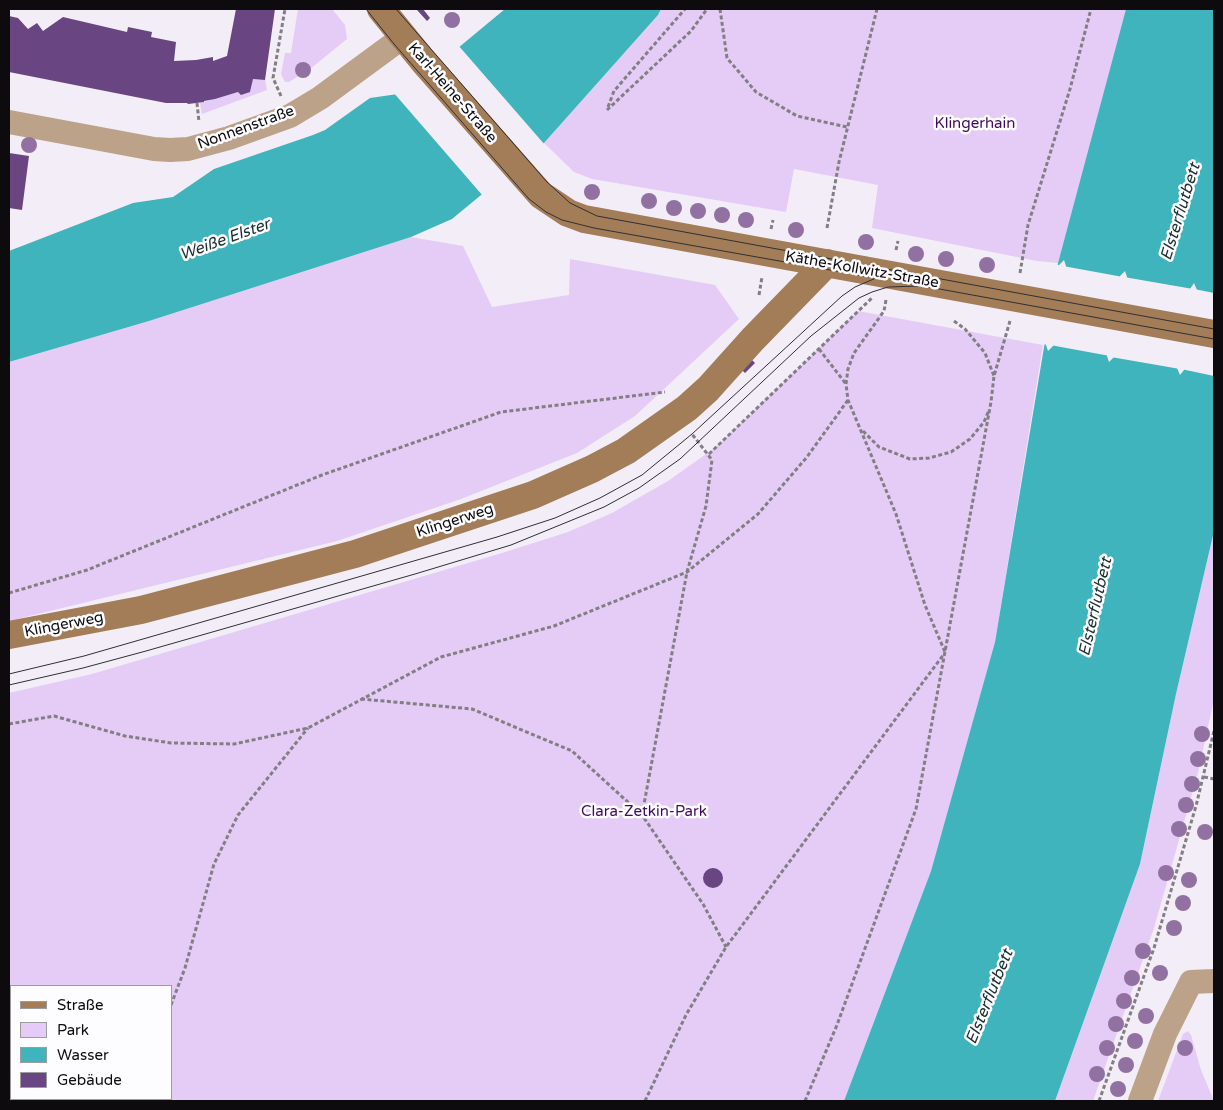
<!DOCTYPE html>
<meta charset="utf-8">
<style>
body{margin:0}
#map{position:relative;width:1223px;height:1110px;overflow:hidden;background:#f2edf6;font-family:"Varela Round",sans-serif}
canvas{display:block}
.frame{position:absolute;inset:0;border:10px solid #0d0b0e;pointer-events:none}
.legend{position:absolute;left:10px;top:985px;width:162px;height:115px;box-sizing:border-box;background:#fdfcfe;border:1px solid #9d9c9e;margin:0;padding:6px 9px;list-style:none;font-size:15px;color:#0d0b0e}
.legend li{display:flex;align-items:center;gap:10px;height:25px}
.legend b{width:25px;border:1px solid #9d9c9e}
</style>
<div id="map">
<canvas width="1223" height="1110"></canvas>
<div class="frame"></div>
<ul class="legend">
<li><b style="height:6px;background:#a27d57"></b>Straße</li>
<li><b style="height:14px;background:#e4ccf6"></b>Park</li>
<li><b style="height:14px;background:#3fb4bd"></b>Wasser</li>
<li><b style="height:14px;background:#694582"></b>Gebäude</li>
</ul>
</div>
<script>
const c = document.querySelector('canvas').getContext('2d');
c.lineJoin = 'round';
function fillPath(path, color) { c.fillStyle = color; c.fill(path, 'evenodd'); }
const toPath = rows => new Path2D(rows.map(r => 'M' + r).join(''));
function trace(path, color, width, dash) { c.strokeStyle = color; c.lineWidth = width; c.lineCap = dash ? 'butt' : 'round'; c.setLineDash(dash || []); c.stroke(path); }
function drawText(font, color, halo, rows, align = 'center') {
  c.font = font + ' "Varela Round",sans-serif'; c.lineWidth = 5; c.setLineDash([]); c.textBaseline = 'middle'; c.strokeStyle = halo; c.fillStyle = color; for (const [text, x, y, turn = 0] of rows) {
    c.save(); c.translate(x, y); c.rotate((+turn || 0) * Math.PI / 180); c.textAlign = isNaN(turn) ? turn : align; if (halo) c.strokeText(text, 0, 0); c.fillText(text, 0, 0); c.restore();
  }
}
const green = toPath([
 [298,9,332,9,345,25,347,39,310,69,289,82,285,82,281,74,285,53,291,53],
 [661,9,1126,9,1058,263,1037,261,872,228,878,185,794,169,786,212,592,179,574,172,544,143,658,15],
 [253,79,265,80,267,90,202,114,200,103,238,92,250,92],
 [411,237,463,246,492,307,569,295,570,259,715,285,739,319,635,416,577,453,461,499,337,541,9,621,9,362,149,321],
 [858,311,1043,345,995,642,931,871,844,1101,9,1101,9,693,92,674,502,553,568,532,612,513,668,481,716,447],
 [11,986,171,986,171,1099,11,1099],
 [1214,531,1214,699,1198,773,1154,928,1093,1101,1055,1101,1140,864,1176,694],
 [1188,1031,1191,1035,1201,1070,1214,1101,1158,1101,1183,1034]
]);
const water = toPath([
 [505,9,661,9,658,15,544,143,452,219,411,237,149,321,9,362,9,251,133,203,173,197,214,169,313,135,325,130,370,98,398,94,417,82],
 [1126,9,1214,9,1214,531,1176,694,1140,864,1055,1101,844,1101,931,871,995,642,1058,263],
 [1064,260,1066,266,1053,346,1048,351,1046,345,1059,265],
 [1125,271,1127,277,1114,357,1109,362,1107,356,1120,276],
 [1194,283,1197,290,1184,370,1180,375,1177,368,1190,289]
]);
const pier = toPath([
 [458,45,545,145,483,196,393,92,397,91,416,80],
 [1055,264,1062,266,1049,345,1041,344],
 [1063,266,1123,277,1110,356,1050,345],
 [1124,277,1193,289,1180,369,1111,357],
 [1194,289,1214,293,1214,376,1181,369]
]);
const building = toPath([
 [236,9,275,9,265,80,253,79,250,92,241,95,238,92,215,99,204,101,204,102,188,104,187,103,166,103,9,72,9,16,18,18,28,29,37,23,43,31,63,17,127,32,128,27,152,32,151,37,176,42,174,61,196,60,213,57,213,61,227,56],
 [419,9,423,9,430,18,427,21,417,10],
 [9,153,29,156,22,210,9,208],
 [751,359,755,363,745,373,741,369],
 '703 878a10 10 0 1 1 20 0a10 10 0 1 1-20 0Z'
]);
const path = toPath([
 [720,9,727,58,756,92,797,116,847,127],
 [281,96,273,78,285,9],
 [197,103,199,122],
 [608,107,614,91,685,9],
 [607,110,691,31,707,9],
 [827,228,839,162,877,9],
 [771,229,773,220],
 [896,250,898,241],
 [1020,273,1028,225,1070,89,1091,9],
 [759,295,762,277],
 [886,300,884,311,854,353,848,369,846,384,848,400,896,514,925,605,945,652],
 [954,321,965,329,985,353,994,376],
 [819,349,846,384],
 [863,431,879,447,910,459,929,458,951,452,970,439,984,422,989,410],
 [709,454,873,297],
 [9,593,87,570,322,475,501,412,665,392],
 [361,699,472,709,572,751,642,815,703,904,726,947],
 [9,724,54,716,125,736,171,743,234,744,308,728,441,657,554,626,687,572,758,514,807,457,848,400],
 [1204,777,1214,779],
 [642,815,687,572,706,506,712,460,692,434],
 [171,1005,185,968,214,864,238,815,308,728],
 [112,1101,114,1099],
 [645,1101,686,1015,726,947,944,654],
 [805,1101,837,1025,916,809,991,402,994,376,1010,321],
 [1099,1101,1154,948,1196,806,1214,731]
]);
const street = toPath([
 [9,122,154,149,170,150,188,149,229,138,290,116,320,98,403,37],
 [9,1099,13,1101],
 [1140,1101,1165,1034,1191,982,1214,981]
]);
const secondary = toPath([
 [381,9,424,62,541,195,568,213,584,219,1214,334],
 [9,635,141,610,355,554,533,495,592,469,626,451,687,408,708,389,753,339,827,263]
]);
const tram = toPath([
 [366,9,394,44,515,183,529,199,546,212,562,220,594,228,875,278],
 [396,9,547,182,570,203,597,216,1214,329],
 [912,284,1214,339],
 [9,674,84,656,497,537,555,518,600,498,642,475,692,434,842,296,855,287,876,278,913,274],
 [9,685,83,668,146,651,415,574,511,545,604,507,639,488,680,459,811,336,859,298,872,292,888,287,919,286]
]);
const trees = [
 [452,20],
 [303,70],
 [29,145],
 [592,192],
 [649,201],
 [674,208],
 [698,211],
 [722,215],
 [746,220],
 [796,230],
 [866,242],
 [916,254],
 [946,259],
 [987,265],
 [1202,734],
 [1198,759],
 [1192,784],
 [1186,805],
 [1179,829],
 [1205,832],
 [1166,873],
 [1189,880],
 [1183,903],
 [1174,928],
 [1143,951],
 [1160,973],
 [1132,978],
 [1124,1001],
 [1146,1016],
 [1116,1024],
 [1135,1041],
 [1107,1048],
 [1185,1048],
 [1126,1065],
 [1097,1074],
 [1118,1089]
];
const streetNames = [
 ["Karl-Heine-Straße",452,93,49],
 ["Nonnenstraße",246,128,-20],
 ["Käthe-Kollwitz-Straße",862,270,10],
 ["Klingerweg",455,521,-18],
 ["Klingerweg",64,625,-11]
];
const parkNames = [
 ["Klingerhain",975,124],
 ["Clara-Zetkin-Park",644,812]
];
const waterNames = [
 ["Elsterflutbett",1181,212,-73],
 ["Weiße Elster",225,240,-20],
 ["Elsterflutbett",1096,607,-77],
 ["Elsterflutbett",990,997,-68]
];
fillPath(green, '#e4ccf6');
fillPath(water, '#3fb4bd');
fillPath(pier, '#f2edf6');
fillPath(building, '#694582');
trace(path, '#827e84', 3, [4, 2.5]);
trace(street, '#bca289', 24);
trace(secondary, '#a27d57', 28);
trace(tram, '#312f33', 1);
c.fillStyle = '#9171a1';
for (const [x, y] of trees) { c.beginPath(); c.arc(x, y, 8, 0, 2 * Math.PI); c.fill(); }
drawText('15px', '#0d0b0e', '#fdfcfe', streetNames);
drawText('15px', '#410c5c', '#fdfcfe', parkNames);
drawText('italic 16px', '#1a2f31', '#fdfcfe', waterNames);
</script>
